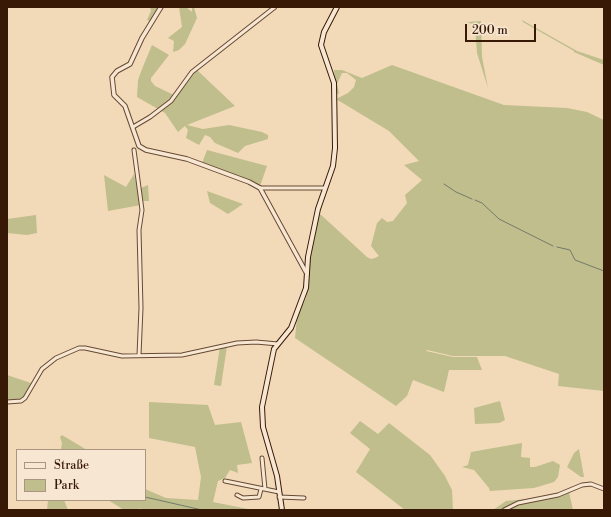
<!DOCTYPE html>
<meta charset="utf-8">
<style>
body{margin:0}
#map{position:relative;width:611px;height:517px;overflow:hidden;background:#f2dab9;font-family:"Libre Bodoni",serif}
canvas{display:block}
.frame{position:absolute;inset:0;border:8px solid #371906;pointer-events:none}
.legend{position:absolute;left:16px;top:449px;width:130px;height:52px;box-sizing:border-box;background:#f7e7d2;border:1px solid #aa9580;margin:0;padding:5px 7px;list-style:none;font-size:12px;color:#371906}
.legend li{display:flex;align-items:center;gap:8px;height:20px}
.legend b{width:20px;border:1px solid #aa9580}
.scale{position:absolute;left:465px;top:24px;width:71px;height:18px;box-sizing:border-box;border:2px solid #371906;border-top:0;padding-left:5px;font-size:12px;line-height:14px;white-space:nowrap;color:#371906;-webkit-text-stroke:3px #f7e7d2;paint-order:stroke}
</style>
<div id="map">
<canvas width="611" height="517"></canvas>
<div class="frame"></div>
<ul class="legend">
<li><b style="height:5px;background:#f7e7d2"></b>Straße</li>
<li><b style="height:11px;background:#bfbe8c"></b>Park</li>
</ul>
<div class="scale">200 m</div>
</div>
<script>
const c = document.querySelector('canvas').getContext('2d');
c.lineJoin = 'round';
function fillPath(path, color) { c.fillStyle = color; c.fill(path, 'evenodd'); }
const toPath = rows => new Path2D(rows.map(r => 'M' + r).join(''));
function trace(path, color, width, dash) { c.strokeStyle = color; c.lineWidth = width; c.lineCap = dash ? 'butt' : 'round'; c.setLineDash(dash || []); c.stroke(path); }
const green = toPath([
 [150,7,158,8,150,21,147,20,151,11],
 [179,7,186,7,192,12,192,7,194,7,197,18,185,44,179,50,173,52,174,41,168,38,182,27],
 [522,20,577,51,604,60,604,65,574,52,574,51,523,22],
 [481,21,482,57,488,88,477,53,475,25,467,22],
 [152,45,169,55,151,78,151,81,155,86,174,95,170,100,158,109,137,97,138,80,142,69],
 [392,65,504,105,567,108,587,112,604,120,604,391,558,386,559,374,505,356,453,356,427,350,426,351,453,357,477,357,482,370,449,370,444,392,413,380,407,396,396,406,295,338,297,317,306,298,308,285,310,256,319,213,367,257,371,259,375,258,379,256,371,246,377,223,382,218,387,222,393,221,407,203,405,195,422,180,404,165,419,161,389,131,336,99,348,93,354,87,356,80,347,73,342,73,337,84,339,93,336,95,334,70,342,70,362,78],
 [197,70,235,106,187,125,203,129,229,125,262,132,268,135,268,139,245,146,238,153,215,143,210,137,205,135,199,145,186,138,188,130,185,126,178,132,165,113,160,110,171,102],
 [207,150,267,166,260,186,202,163],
 [134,174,141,205,108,211,104,175,126,187],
 [148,185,149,201,143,201,141,188],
 [207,191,243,204,228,214,210,203],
 [36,215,37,233,27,235,7,233,7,219],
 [227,346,221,386,214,385,220,347],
 [7,375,31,383,27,393,21,400,7,402],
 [500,401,505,420,499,423,475,424,474,408],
 [149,402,208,405,215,425,241,422,252,463,237,465,238,473,230,470,225,478,218,481,213,502,253,510,143,510,140,508,139,510,124,510,108,500,145,500,145,489,166,498,198,500,201,477,195,447,149,438],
 [360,421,378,434,389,423,430,455,445,476,452,490,453,510,405,510,356,472,370,449,350,433],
 [62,435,87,450,88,450,61,450,62,443,60,437],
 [522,443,521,457,530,458,530,467,535,467,553,461,560,465,558,477,554,482,534,488,490,491,489,488,474,470,462,467,468,465,471,452],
 [579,449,584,477,581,477,567,467,574,453],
 [569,492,573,510,506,510,522,503,549,499],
 [548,497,516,503,503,510,493,510,506,501],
 [48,500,64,500,68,510,47,510]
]);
const stream = toPath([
 [444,184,456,192,472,199],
 [475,200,482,203,499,219,553,246],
 [557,247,570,250,575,260,604,271],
 [145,497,202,510]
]);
const minor = toPath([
 [133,127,150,117,171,101,192,72,275,7],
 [134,150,142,210,139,230,141,308,139,355],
 [260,188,324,188],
 [7,402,21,401,25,398,42,369,56,358,79,348,85,348,122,356,182,355,237,343,256,342,278,344],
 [262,458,265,489],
 [225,481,279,492],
 [237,495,243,498,259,497,261,489],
 [279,497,304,498],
 [504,510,518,503,558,495,582,485,591,484,604,489]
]);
const tertiary = toPath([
 [161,7,142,38,130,64,117,71,112,77,114,95,125,106,139,146,146,150,187,159,249,182,260,188,307,274]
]);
const secondary = toPath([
 [282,510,277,476,263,427,262,407,274,349,291,328,306,288,308,257,318,209,333,166,335,148,334,83,321,45,324,32,337,7]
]);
fillPath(green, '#bfbe8c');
trace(stream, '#737a6a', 1);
trace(minor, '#664933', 5);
trace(tertiary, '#664933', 5.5);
trace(secondary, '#371906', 6);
trace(minor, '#f7e7d2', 3);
trace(tertiary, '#f7e7d2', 3.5);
trace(secondary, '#f7e7d2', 4);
</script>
